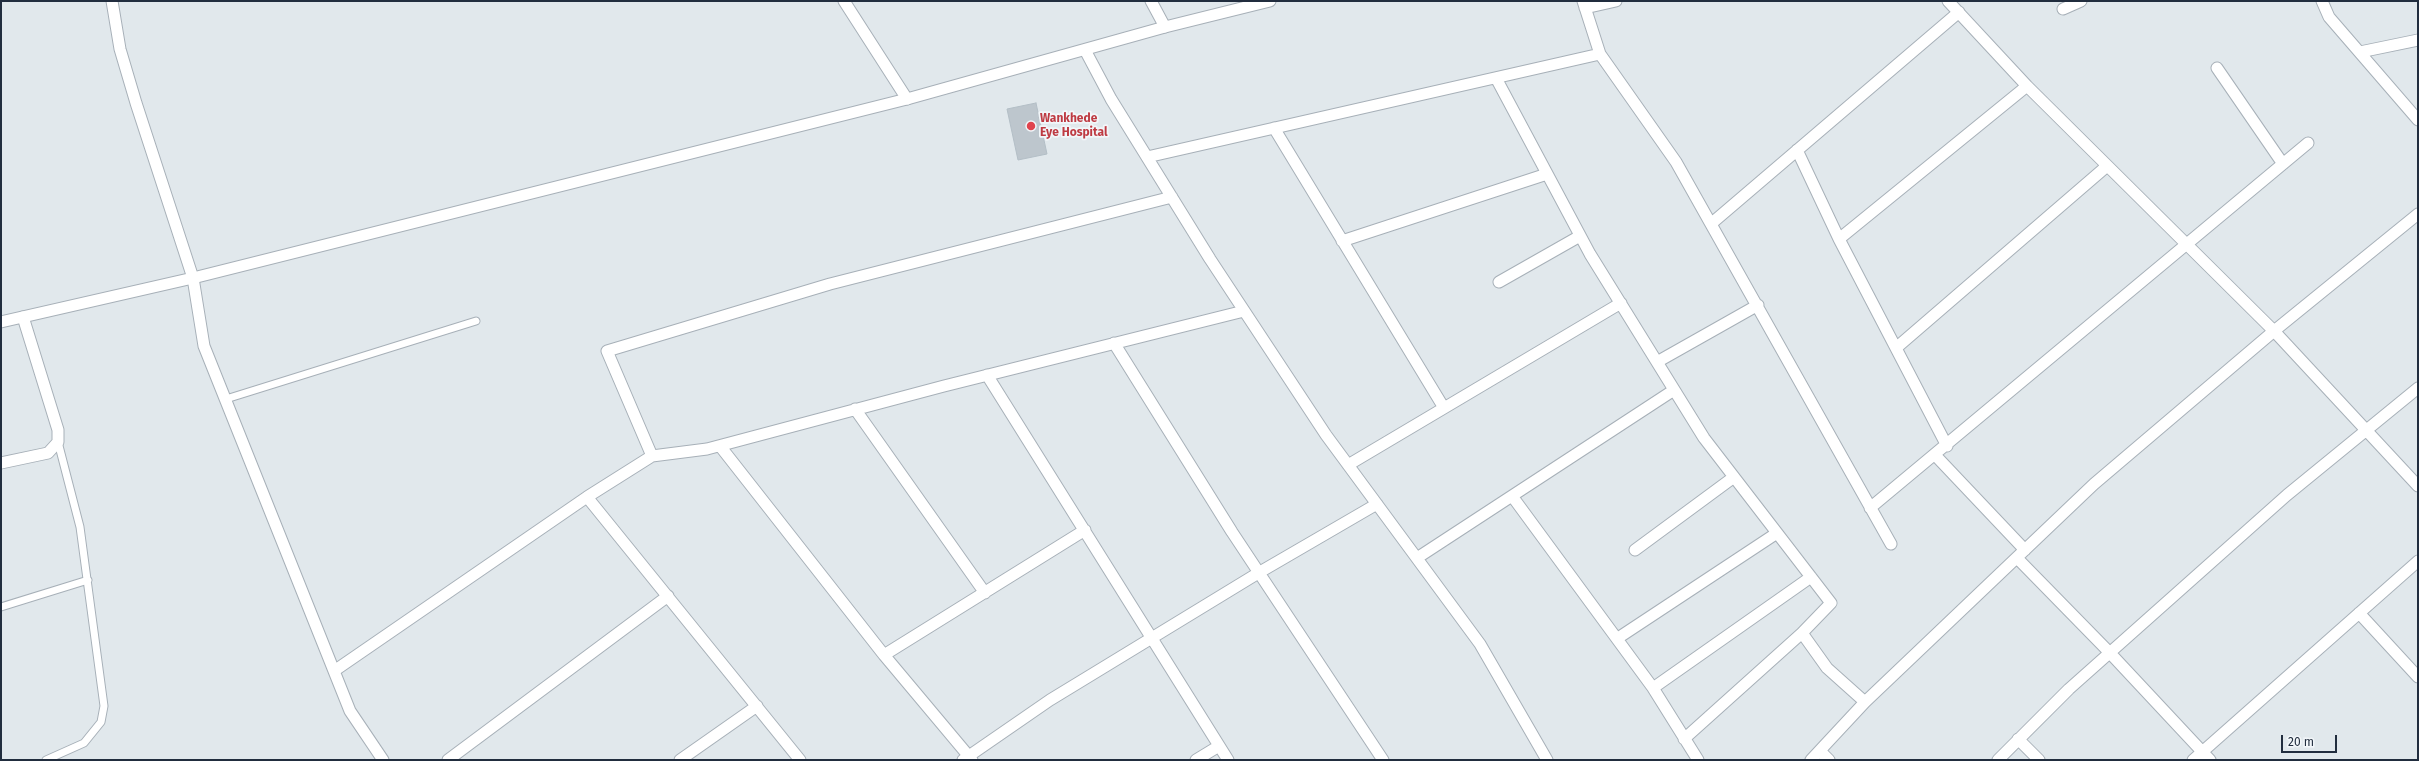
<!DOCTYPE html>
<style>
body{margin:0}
#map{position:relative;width:2419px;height:761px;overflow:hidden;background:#e1e8ec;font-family:"Fira Sans",sans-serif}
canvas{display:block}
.frame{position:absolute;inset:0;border:2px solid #212d3e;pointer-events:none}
.scale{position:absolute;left:2281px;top:735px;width:56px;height:18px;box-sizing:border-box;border:2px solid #212d3e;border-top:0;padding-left:5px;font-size:12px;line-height:14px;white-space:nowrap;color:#212d3e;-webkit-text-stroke:3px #f2f6f9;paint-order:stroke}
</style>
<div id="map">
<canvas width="2419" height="761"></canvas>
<div class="frame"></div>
<div class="scale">20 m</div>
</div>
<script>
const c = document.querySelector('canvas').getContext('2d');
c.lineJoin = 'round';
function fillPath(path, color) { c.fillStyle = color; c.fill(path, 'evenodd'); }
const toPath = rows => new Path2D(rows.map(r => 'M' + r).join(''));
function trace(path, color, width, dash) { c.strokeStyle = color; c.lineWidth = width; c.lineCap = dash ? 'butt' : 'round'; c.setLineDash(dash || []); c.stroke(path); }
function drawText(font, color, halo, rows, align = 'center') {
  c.font = font + ' "Fira Sans",sans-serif'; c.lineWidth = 3.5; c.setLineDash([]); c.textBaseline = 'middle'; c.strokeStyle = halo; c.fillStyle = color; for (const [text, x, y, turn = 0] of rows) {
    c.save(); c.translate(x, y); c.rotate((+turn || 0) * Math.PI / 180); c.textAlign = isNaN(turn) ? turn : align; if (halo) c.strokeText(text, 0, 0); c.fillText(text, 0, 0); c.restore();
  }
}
const building = toPath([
 [1036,103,1047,154,1018,160,1007,109,1036,103]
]);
const service = toPath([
 [226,399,476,321],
 [1,607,88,580],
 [46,760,84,743,101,722,104,706,80,527,58,442]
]);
const minor = toPath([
 [112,1,120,49,136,103,193,278,204,346,350,711,383,760],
 [844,1,907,99],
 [1151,1,1165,27],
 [1583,1,1600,54,1676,162,1891,544],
 [1948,1,2027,86,2274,331,2418,486],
 [2322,1,2329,17,2418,120],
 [1585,8,1616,1],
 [2063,9,2081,1],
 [1085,50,1111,99,1210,259,1326,435,1480,644,1547,760],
 [2360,52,2418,40],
 [2217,68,2283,164],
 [1496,78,1590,254,1704,438,1831,603,1802,633,1827,668,1865,702],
 [1274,128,1444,408],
 [1797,150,1839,239,1947,446],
 [1147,157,1600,54],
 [1712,223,1959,12],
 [1839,239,2027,86],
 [1342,241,1547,174],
 [1499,282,1580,236],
 [1114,343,1232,532,1383,760],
 [1896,348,2107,166],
 [1657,362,1758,305],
 [987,375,1228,760],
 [855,409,985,593],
 [720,446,884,655,972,760],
 [1935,455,2025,550],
 [652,456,607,351,830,284,1172,197],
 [1,463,48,453,58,442,58,430,23,317],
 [1348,465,1621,303],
 [1512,496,1653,688,1698,760],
 [587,497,800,760],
 [1870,508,2308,143],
 [1635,550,1734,477],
 [1417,558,1674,390],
 [2017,558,2110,653,2210,760],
 [2359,613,2418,677],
 [1618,638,1777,533],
 [884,655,1085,530],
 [334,671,587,497,652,456,707,449,944,386,1244,311],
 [1653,688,1811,577],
 [1684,739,1802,633],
 [2018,739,2039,760],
 [1820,751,1829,760],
 [448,760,668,596],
 [680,760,757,706],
 [963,760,1050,700,1260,572,1377,504],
 [1196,760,1219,746],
 [1811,760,1865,702,2094,484,2274,331,2418,214],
 [1998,760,2069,689,2287,495,2418,388],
 [2193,760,2418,561]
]);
const tertiary = toPath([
 [1,322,193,278,907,99,1165,27,1270,1]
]);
const markers = [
 [1031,126,5,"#e0444e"]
];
const healthNames = [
 ["Wankhede",1040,119],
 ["Eye Hospital",1040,133]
];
fillPath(building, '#bdc6cd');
trace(building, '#b3bec6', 1);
trace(service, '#a7b0b8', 9);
trace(minor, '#a7b0b8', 13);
trace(tertiary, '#a7b0b8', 13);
trace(service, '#fff', 7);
trace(minor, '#fff', 11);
trace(tertiary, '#fff', 11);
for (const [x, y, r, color] of markers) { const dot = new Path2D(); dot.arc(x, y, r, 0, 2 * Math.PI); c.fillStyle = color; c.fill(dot); trace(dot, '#f2f6f9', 1.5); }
drawText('bold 12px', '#be3a42', '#f2f6f9', healthNames, 'left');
</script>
